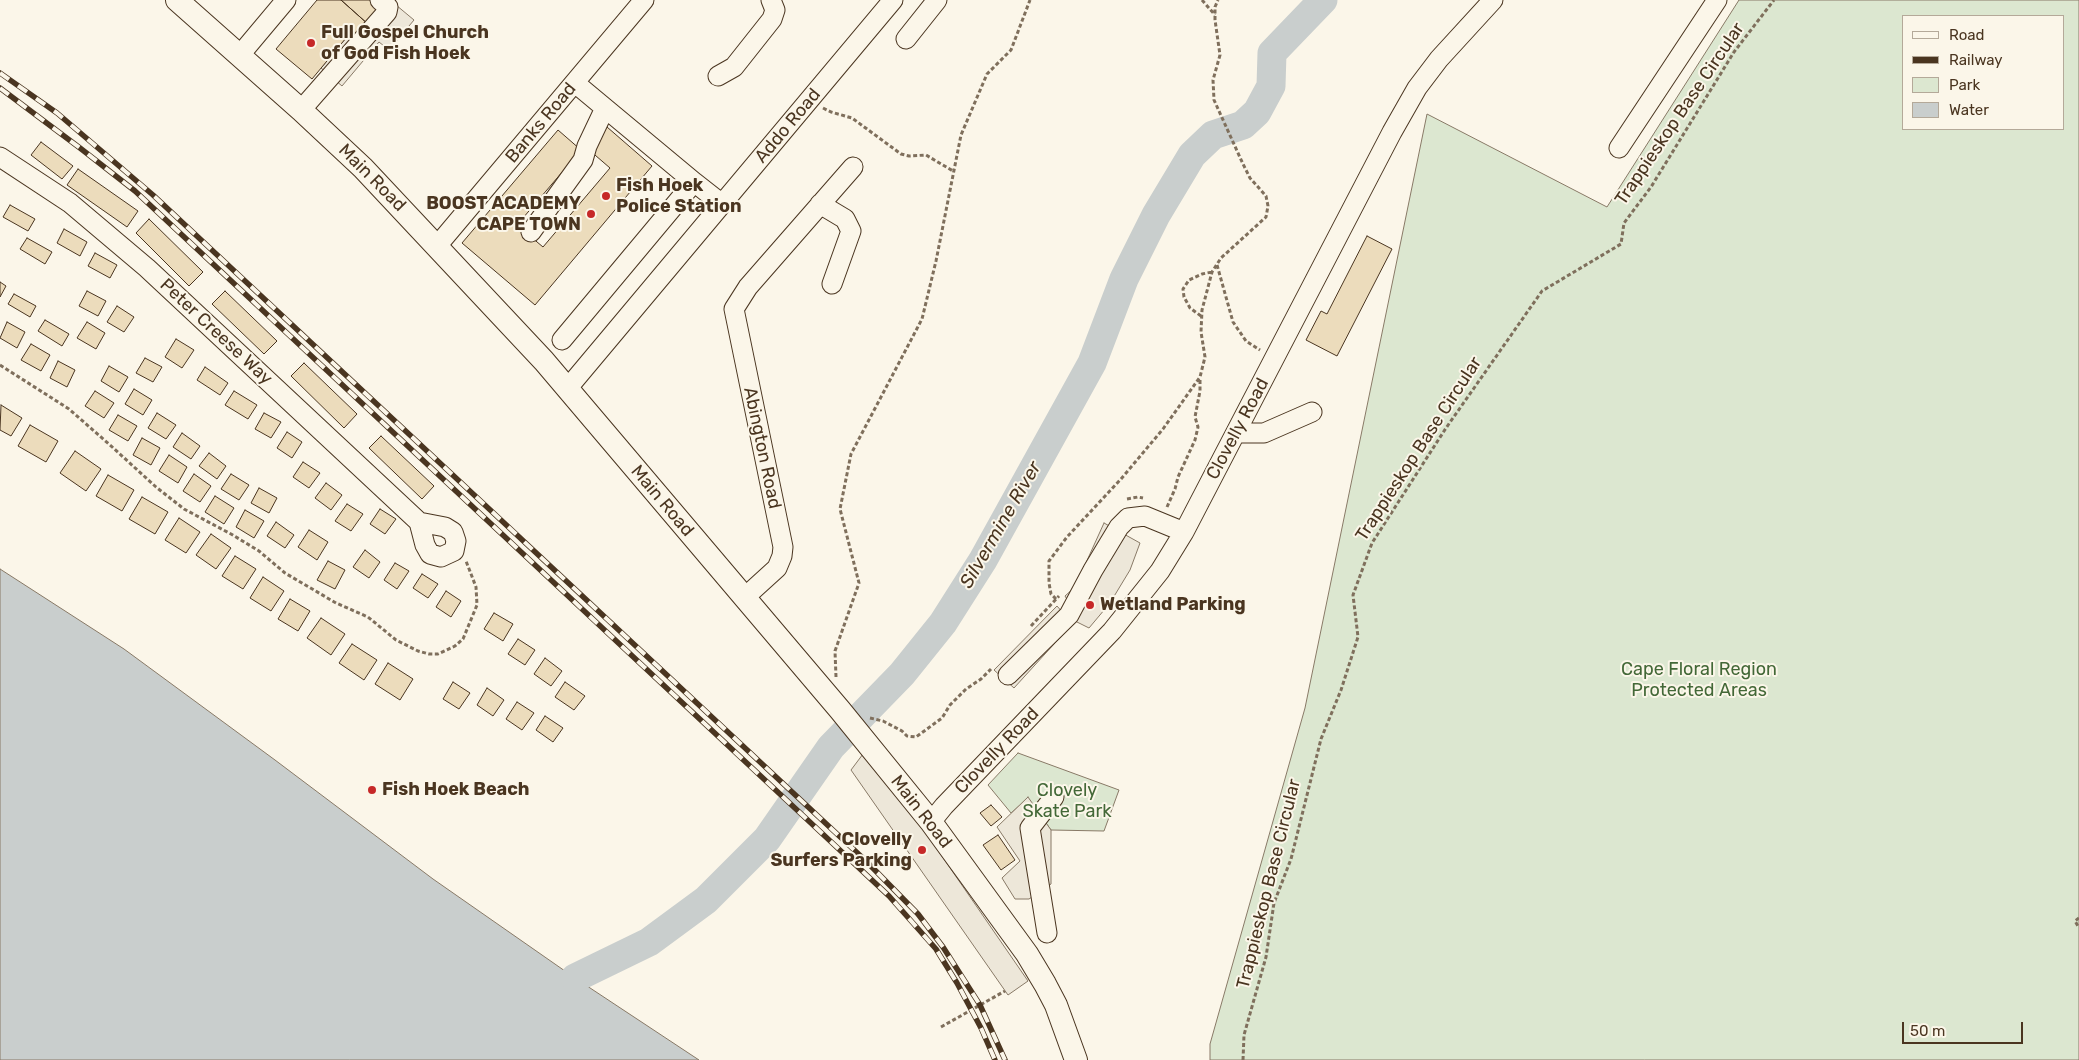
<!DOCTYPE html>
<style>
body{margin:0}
#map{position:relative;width:2079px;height:1060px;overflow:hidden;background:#fbf6e9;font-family:Rubik,sans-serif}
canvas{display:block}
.legend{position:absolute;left:1902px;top:15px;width:162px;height:115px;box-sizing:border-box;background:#fbf6e9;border:1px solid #b4a999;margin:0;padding:6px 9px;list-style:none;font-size:15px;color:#4a3520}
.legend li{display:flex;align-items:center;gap:10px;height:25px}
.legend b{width:25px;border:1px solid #b4a999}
.scale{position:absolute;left:1902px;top:1022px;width:121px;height:22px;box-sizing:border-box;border:2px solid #4a3520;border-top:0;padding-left:6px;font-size:15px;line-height:18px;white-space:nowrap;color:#4a3520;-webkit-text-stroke:4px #fbf6e9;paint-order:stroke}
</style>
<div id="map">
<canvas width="2079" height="1060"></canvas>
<ul class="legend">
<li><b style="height:6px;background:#fbf6e9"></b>Road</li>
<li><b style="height:6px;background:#4a3520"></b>Railway</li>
<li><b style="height:14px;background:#dce7d0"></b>Park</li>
<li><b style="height:14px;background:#c9cecd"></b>Water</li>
</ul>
<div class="scale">50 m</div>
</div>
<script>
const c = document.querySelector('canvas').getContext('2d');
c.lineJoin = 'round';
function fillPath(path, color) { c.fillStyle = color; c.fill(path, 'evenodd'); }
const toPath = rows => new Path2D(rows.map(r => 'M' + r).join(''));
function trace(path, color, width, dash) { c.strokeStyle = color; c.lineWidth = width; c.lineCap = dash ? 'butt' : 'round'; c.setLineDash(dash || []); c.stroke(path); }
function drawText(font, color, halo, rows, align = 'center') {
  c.font = font + ' Rubik,sans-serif'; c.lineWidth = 4; c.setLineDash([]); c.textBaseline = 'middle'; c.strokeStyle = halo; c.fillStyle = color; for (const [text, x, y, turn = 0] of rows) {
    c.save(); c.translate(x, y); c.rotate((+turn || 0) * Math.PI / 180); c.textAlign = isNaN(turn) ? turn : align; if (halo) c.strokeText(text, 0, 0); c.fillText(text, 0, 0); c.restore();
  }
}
const green = toPath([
 [1739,0,2079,0,2079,1060,1210,1060,1210,1044,1305,708,1427,114,1607,207,1739,0],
 [2063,16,2063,129,1903,129,1903,16,2063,16],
 [1018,753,1119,790,1104,831,1051,830,1028,798,1011,813,988,785,1018,753]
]);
const parking = toPath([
 [390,0,414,20,389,50,379,42,342,86,321,68,351,32,357,38,390,0],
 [1104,523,1140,543,1130,570,1110,603,1089,628,1075,621,1014,688,994,670,1057,606,1064,614,1071,606,1065,596,1075,587,1104,523],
 [863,754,915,817,1028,981,1008,995,851,770,863,754],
 [1028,797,1051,830,1051,884,1029,899,1015,899,1002,878,1020,861,997,827,1028,797]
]);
const water = toPath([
 [0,569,124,649,275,760,433,879,575,978,699,1060,0,1060,0,569]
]);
const river = toPath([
 [575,978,649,942,706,900,767,839,831,747,902,674,943,623,983,560,1092,363,1124,279,1156,215,1192,155,1213,135,1243,125,1257,112,1271,86,1272,53,1323,0]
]);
const building = toPath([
 [317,0,341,0,369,25,357,38,351,32,312,79,276,49,317,0],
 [341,0,377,0,385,7,369,25,341,0],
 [607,127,652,166,535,305,462,243,558,130,581,150,517,225,543,247,610,168,588,149,607,127],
 [41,142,73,166,62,179,31,155,41,142],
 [78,169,138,211,127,227,67,185,78,169],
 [10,205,35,219,28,231,3,217,10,205],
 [149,219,203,272,189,286,136,233,149,219],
 [64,229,87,242,80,256,57,243,64,229],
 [1367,236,1392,249,1337,356,1306,340,1321,311,1327,314,1367,236],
 [27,238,52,252,45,264,20,249,27,238],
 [95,253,117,265,110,278,88,266,95,253],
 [0,282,6,286,0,297,0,282],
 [87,291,106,301,98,316,79,306,87,291],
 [225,291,277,341,264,354,212,304,225,291],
 [14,294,36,306,30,317,8,304,14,294],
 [117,306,134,317,124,332,107,322,117,306],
 [45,320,69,334,62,346,38,331,45,320],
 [7,322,25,332,17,348,0,338,7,322],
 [87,322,105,333,96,349,77,338,87,322],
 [176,339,194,350,182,368,165,357,176,339],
 [31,344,50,355,41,371,21,360,31,344],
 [145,358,162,367,153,382,136,373,145,358],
 [58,361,75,370,67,387,50,378,58,361],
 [304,363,357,414,344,428,291,376,304,363],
 [109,366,128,377,119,392,101,381,109,366],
 [205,367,228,383,220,395,197,380,205,367],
 [134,389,152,400,143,415,125,404,134,389],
 [95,391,114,403,104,418,85,406,95,391],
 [234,391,257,405,248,419,225,405,234,391],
 [1,405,22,418,11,436,0,430,1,405],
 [157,413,176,425,166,439,148,428,157,413],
 [264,413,281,422,271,438,255,429,264,413],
 [118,415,137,426,128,441,109,430,118,415],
 [30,425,58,441,46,462,18,446,30,425],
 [287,432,302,442,292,458,277,448,287,432],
 [182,433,200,446,191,459,173,447,182,433],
 [381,436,434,486,422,499,369,448,381,436],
 [142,438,160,448,151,465,133,455,142,438],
 [75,451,101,469,86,491,60,473,75,451],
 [209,453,226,466,217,479,199,466,209,453],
 [169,455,187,467,178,483,159,471,169,455],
 [303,462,320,473,309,488,293,477,303,462],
 [194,474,211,486,200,502,183,491,194,474],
 [231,474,249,485,239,500,221,489,231,474],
 [108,475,134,490,122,511,96,496,108,475],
 [326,483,342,495,331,510,315,498,326,483],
 [259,488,277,498,269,513,251,503,259,488],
 [215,496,234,508,224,524,205,512,215,496],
 [142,497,168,512,155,534,129,519,142,497],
 [347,504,363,514,351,531,335,521,347,504],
 [380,509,396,519,385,534,370,524,380,509],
 [245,510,264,521,254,538,236,527,245,510],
 [179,518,200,532,186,553,165,540,179,518],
 [276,522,294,535,285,548,267,536,276,522],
 [309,530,328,542,317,560,298,547,309,530],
 [211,534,231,548,216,569,196,555,211,534],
 [365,550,380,562,369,578,353,567,365,550],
 [235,556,256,569,243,589,222,576,235,556],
 [328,561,345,570,335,589,317,580,328,561],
 [395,563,409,571,397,589,384,580,395,563],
 [422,574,438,584,428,598,413,588,422,574],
 [263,577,284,591,271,611,250,598,263,577],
 [446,591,461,601,451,617,436,607,446,591],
 [290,599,310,611,298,631,278,619,290,599],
 [494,613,513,624,503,641,484,629,494,613],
 [321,618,345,634,331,655,307,638,321,618],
 [518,639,535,650,525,665,508,654,518,639],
 [352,644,377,660,364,680,339,663,352,644],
 [545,658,562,671,551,686,534,674,545,658],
 [388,663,413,679,400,700,375,684,388,663],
 [453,682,470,693,459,709,443,699,453,682],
 [565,682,585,696,574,710,555,697,565,682],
 [487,688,504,700,493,716,477,705,487,688],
 [517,702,534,713,522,730,506,719,517,702],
 [545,716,563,728,553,742,536,730,545,716],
 [991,805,1002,817,991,826,980,813,991,805],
 [998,835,1015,860,1001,870,983,845,998,835]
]);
const path = toPath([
 [1202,0,1215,15],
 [823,108,831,112,852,118,901,154,909,156,926,155,953,171],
 [1217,265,1233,322,1246,341,1260,350],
 [1201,316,1190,308,1184,297,1183,289,1189,280,1202,274,1212,272],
 [0,365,69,409,110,445,156,487,184,509,231,534,259,551,285,573,336,603,368,617,396,640,418,651,429,654,438,654,455,646,463,639,477,605,476,587,466,561],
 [1127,499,1138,497,1143,498],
 [1167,507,1175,489,1178,477,1195,440,1198,427,1195,417,1200,391,1200,378],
 [1056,599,1051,594,1049,583,1049,561,1067,537,1121,479,1163,429,1200,377,1205,357,1201,332,1202,310,1212,272,1221,258,1266,217,1268,206,1266,196,1250,178,1243,164,1214,100,1213,80,1220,55,1215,20,1215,7,1218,0],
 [1031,626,1059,596],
 [836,677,835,651,859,583,840,509,851,454,922,319,936,261,961,135,987,74,1011,50,1030,0],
 [870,718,883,721,902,731,907,736,916,737,942,718,950,705,966,689,981,679,991,669],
 [2079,918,2075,921,2079,928],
 [941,1027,1005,991],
 [1243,1060,1244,1035,1266,957,1274,903,1291,859,1321,739,1341,690,1358,637,1353,595,1372,543,1446,428,1542,291,1621,244,1624,223,1651,187,1734,52,1774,0]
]);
const minor = toPath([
 [906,39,937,0],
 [239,56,286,0],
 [718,76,734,67,772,19,775,10,771,0],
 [575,83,694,182],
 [301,110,387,12,388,7,380,0],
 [1619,148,1717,0],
 [0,157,70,203,147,268,419,522,425,545,430,554,441,557,454,551,456,541,453,532,445,527,419,522],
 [820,204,845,219,851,231,832,284],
 [531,232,583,160,587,146,605,108],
 [437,246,644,0],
 [562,340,694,182,722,204],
 [567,389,893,0],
 [1236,433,1264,433,1312,412],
 [744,598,777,568,782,556,783,547,734,309,748,287,853,167],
 [1008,675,1069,615,1093,570,1119,527,1128,518,1145,516,1184,532],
 [931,822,944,806,1112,631,1160,571,1184,532,1392,132,1417,88,1439,59,1493,0],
 [1047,933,1030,828,1054,797]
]);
const major = toPath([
 [177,0,301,110,363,168,544,361,840,710,931,822,1027,954,1045,984,1056,1005,1076,1060]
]);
const rail = toPath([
 [0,73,57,113,153,195,866,861,918,914,943,947,980,1005,1005,1060],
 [0,88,80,148,135,191,889,896,936,949,957,983,981,1028,995,1060]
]);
const markers = [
 [311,43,5,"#c62828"],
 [606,196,5,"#c62828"],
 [591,214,5,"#c62828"],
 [1090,605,5,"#c62828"],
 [372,790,5,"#c62828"],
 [922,850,5,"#c62828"]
];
const poiNames = [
 ["Full Gospel Church",321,33],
 ["of God Fish Hoek",321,54],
 ["Fish Hoek",616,186],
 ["Police Station",616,207],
 ["BOOST ACADEMY",581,204,"right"],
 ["CAPE TOWN",581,225,"right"],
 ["Wetland Parking",1100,605],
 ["Fish Hoek Beach",382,790],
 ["Clovelly",912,840,"right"],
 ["Surfers Parking",912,861,"right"]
];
const streetNames = [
 ["Trappieskop Base Circular",1680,114,-56],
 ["Banks Road",541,123,-50],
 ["Addo Road",788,126,-50],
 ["Main Road",372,178,45],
 ["Peter Creese Way",216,332,43],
 ["Clovelly Road",1238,429,-62],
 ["Abington Road",762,448,78],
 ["Trappieskop Base Circular",1419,449,-57],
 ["Main Road",662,501,50],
 ["Clovelly Road",997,751,-46],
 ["Main Road",921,812,52],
 ["Trappieskop Base Circular",1269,884,-76]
];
const parkNames = [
 ["Cape Floral Region",1699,670],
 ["Protected Areas",1699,691],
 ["Clovely",1067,791],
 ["Skate Park",1067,812]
];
const waterNames = [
 ["Silvermine River",1001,525,-60]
];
fillPath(green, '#dce7d0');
trace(green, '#887966', 1);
fillPath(parking, '#ede7d9');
trace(parking, '#887966', 1);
fillPath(water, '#c9cecd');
trace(water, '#887966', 1);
trace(river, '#c9cecd', 29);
fillPath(building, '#ecdcbc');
trace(building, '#4a3520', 1);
trace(minor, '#4a3520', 21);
trace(major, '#4a3520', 24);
trace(path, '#7f6f5c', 3, [4, 2.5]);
trace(minor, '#fbf6e9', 19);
trace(major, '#fbf6e9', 22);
trace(rail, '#4a3520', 5.5);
trace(rail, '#fbf6e9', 4, [11]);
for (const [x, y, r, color] of markers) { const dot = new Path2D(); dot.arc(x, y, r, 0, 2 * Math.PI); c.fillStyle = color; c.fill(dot); trace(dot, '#fbf6e9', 2); }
drawText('bold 18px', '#4a3520', '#fbf6e9', poiNames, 'left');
drawText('18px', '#4a3520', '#fbf6e9', streetNames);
drawText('18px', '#436837', '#fbf6e9', parkNames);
drawText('italic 19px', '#4a3520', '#fbf6e9', waterNames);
</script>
